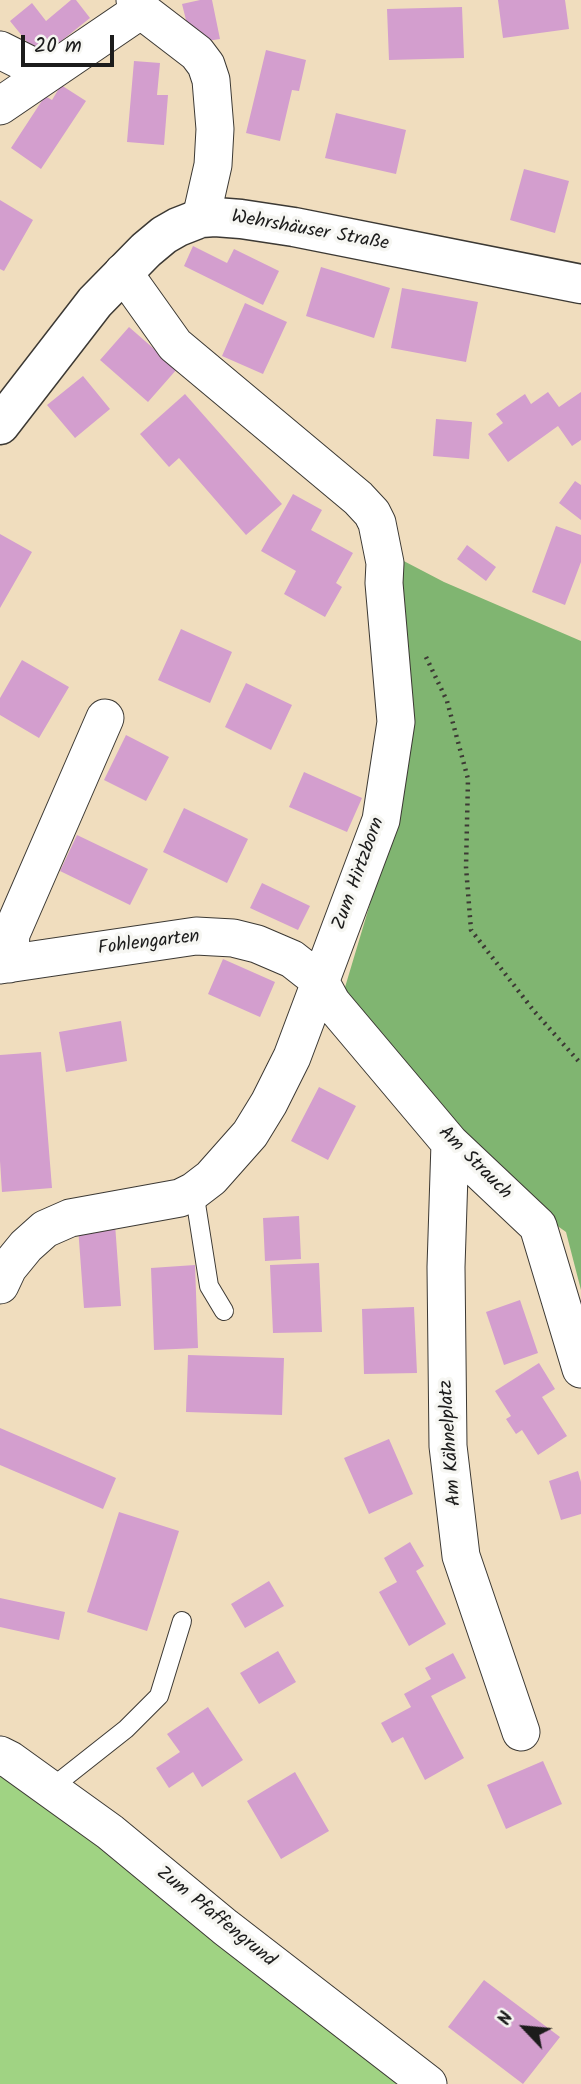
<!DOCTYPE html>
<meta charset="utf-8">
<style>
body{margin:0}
#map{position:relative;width:581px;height:2084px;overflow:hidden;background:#f0ddbe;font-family:Kalam,sans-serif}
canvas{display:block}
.north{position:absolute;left:490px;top:1993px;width:70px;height:70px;-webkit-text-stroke:5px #f6f6f2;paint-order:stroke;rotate:296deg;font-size:19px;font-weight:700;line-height:28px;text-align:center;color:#1c1c1c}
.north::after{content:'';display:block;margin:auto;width:24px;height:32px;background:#1c1c1c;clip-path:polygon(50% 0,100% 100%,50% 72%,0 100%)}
.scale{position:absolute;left:21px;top:35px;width:93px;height:32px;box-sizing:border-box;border:4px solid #1c1c1c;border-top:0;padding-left:9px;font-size:21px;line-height:24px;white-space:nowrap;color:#1c1c1c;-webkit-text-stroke:5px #f6f6f2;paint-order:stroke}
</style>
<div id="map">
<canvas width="581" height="2084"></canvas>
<div class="north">N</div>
<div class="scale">20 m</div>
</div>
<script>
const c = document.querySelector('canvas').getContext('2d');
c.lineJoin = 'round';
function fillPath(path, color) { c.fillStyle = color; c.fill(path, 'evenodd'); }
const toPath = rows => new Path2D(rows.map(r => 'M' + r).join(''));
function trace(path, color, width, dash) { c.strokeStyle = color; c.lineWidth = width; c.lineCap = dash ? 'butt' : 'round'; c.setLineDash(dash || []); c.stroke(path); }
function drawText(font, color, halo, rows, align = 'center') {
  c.font = font + ' Kalam,sans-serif'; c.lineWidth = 7; c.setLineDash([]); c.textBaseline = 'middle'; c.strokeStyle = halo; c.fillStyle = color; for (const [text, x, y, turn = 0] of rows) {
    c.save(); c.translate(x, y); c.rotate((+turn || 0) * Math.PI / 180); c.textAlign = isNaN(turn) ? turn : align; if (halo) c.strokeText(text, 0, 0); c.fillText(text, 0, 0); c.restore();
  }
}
const green = toPath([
 [0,1768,410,2084,0,2084]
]);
const forest = toPath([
 [398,558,444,582,581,641,581,1290,566,1232,461,1157,343,994,390,837]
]);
const building = toPath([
 [71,0,76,0,90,18,40,58,10,21,32,3,46,21],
 [200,0,212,0,220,39,207,41,187,24,182,4],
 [498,0,565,0,569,29,503,38],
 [462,7,464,58,389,60,387,9],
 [266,50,306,60,299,91,292,90,280,141,246,133],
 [134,61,160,63,157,95,168,95,164,145,127,142],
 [61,85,86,101,41,169,11,148,45,96,52,100],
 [336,113,406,130,396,174,325,158],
 [524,169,569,181,555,233,510,220],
 [0,200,33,220,4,271,0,269],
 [193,246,227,263,234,249,279,271,263,305,184,266],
 [321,267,390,288,374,338,306,316],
 [402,288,478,302,466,362,391,348],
 [245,303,287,322,263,374,222,356],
 [129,327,177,369,148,402,100,360],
 [83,376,110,409,75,438,47,405],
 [548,392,559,407,581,392,581,440,572,446,558,426,508,462,488,434,503,423,496,414,525,394,531,404],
 [185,394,282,504,246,535,179,458,169,467,140,434],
 [436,419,472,422,469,459,433,456],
 [575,481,581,485,581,520,559,503],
 [293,494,322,510,311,530,353,553,336,583,342,587,325,617,284,594,296,571,261,551],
 [556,526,581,535,581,562,565,605,532,592],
 [0,534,32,552,0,608],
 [467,545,496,567,486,581,457,559],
 [181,629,232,652,210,703,158,680],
 [22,660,69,687,39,738,0,715,0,698],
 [246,683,292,705,271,750,225,727],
 [126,735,169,757,146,801,104,780],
 [304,772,362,798,347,832,289,807],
 [184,808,248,839,227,883,163,852],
 [77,835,148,869,130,905,60,871],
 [262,883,310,906,298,930,250,908],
 [223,959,275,982,260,1017,208,994],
 [121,1021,127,1061,66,1072,59,1032],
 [41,1052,52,1188,2,1192,0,1161,0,1055],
 [319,1087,356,1106,328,1160,291,1141],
 [299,1216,301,1259,265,1261,263,1218],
 [115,1224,121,1306,84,1308,78,1227],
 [319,1263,322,1332,273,1333,270,1265],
 [195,1265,198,1348,154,1350,151,1268],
 [520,1300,538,1353,504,1365,486,1312],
 [414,1307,417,1373,364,1374,362,1309],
 [188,1355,284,1358,282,1415,186,1412],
 [539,1363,555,1389,542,1397,567,1436,538,1455,522,1430,516,1434,506,1419,511,1416,495,1391],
 [0,1428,116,1478,103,1509,0,1465],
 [389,1439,413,1494,369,1514,344,1458],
 [578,1471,581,1482,581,1514,561,1520,549,1481],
 [119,1512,179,1531,147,1631,87,1612],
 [410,1542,424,1566,416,1571,446,1624,409,1646,379,1592,397,1582,384,1558],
 [269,1581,284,1606,245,1628,231,1604],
 [0,1598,65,1612,59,1640,0,1627],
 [278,1651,296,1682,259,1704,240,1673],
 [453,1653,466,1678,431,1696,464,1758,425,1780,403,1737,392,1743,381,1723,411,1707,404,1694,431,1679,425,1668],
 [208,1707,243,1760,202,1787,193,1772,169,1788,156,1768,180,1752,167,1734],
 [543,1761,562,1804,506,1829,487,1785],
 [295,1772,329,1831,281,1859,247,1801],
 [484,1980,560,2037,523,2084,448,2027]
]);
const path = toPath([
 [426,657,447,701,468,779,466,867,471,930,534,1011,581,1064]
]);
const service = toPath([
 [194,1191,209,1286,224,1311],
 [50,1789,126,1729,159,1696,182,1621]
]);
const minor = toPath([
 [135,0,141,10,197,53,206,65,211,80,215,129,213,165,201,218],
 [0,50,46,73],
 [0,106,141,10],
 [9,964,11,934,105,718],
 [0,965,196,936,233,938,257,944,292,959,320,981,332,1003,450,1143,538,1226,581,1369],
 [450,1143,446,1267,448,1446,461,1556,521,1732],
 [0,1285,8,1268,26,1246,45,1229,70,1218,180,1198,194,1191,211,1178,250,1134,269,1103,292,1057,381,820,396,722,384,583,385,563,377,523,372,513,358,498,175,345,123,272],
 [0,1755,10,1760,110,1832,225,1927,428,2084]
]);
const tertiary = toPath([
 [0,425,95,302,146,250,164,235,178,227,201,218,215,217,241,219,294,227,581,284]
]);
const streetNames = [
 ["Wehrshäuser Straße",310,232,10],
 ["Zum Hirtzborn",360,874,-70],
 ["Fohlengarten",149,944,-7],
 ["Am Strauch",474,1164,45],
 ["Am Kähnelplatz",452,1443,-94],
 ["Zum Pfaffengrund",215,1918,39]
];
fillPath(green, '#a0d383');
fillPath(forest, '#80b571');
fillPath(building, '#d39ece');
trace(service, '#3c3934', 20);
trace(minor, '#3c3934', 39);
trace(tertiary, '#3c3934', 41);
trace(path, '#3c3934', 4.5, [2, 5]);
trace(service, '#fff', 18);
trace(minor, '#fff', 37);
trace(tertiary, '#fff', 38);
drawText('19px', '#1c1c1c', '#f6f6f2', streetNames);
</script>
